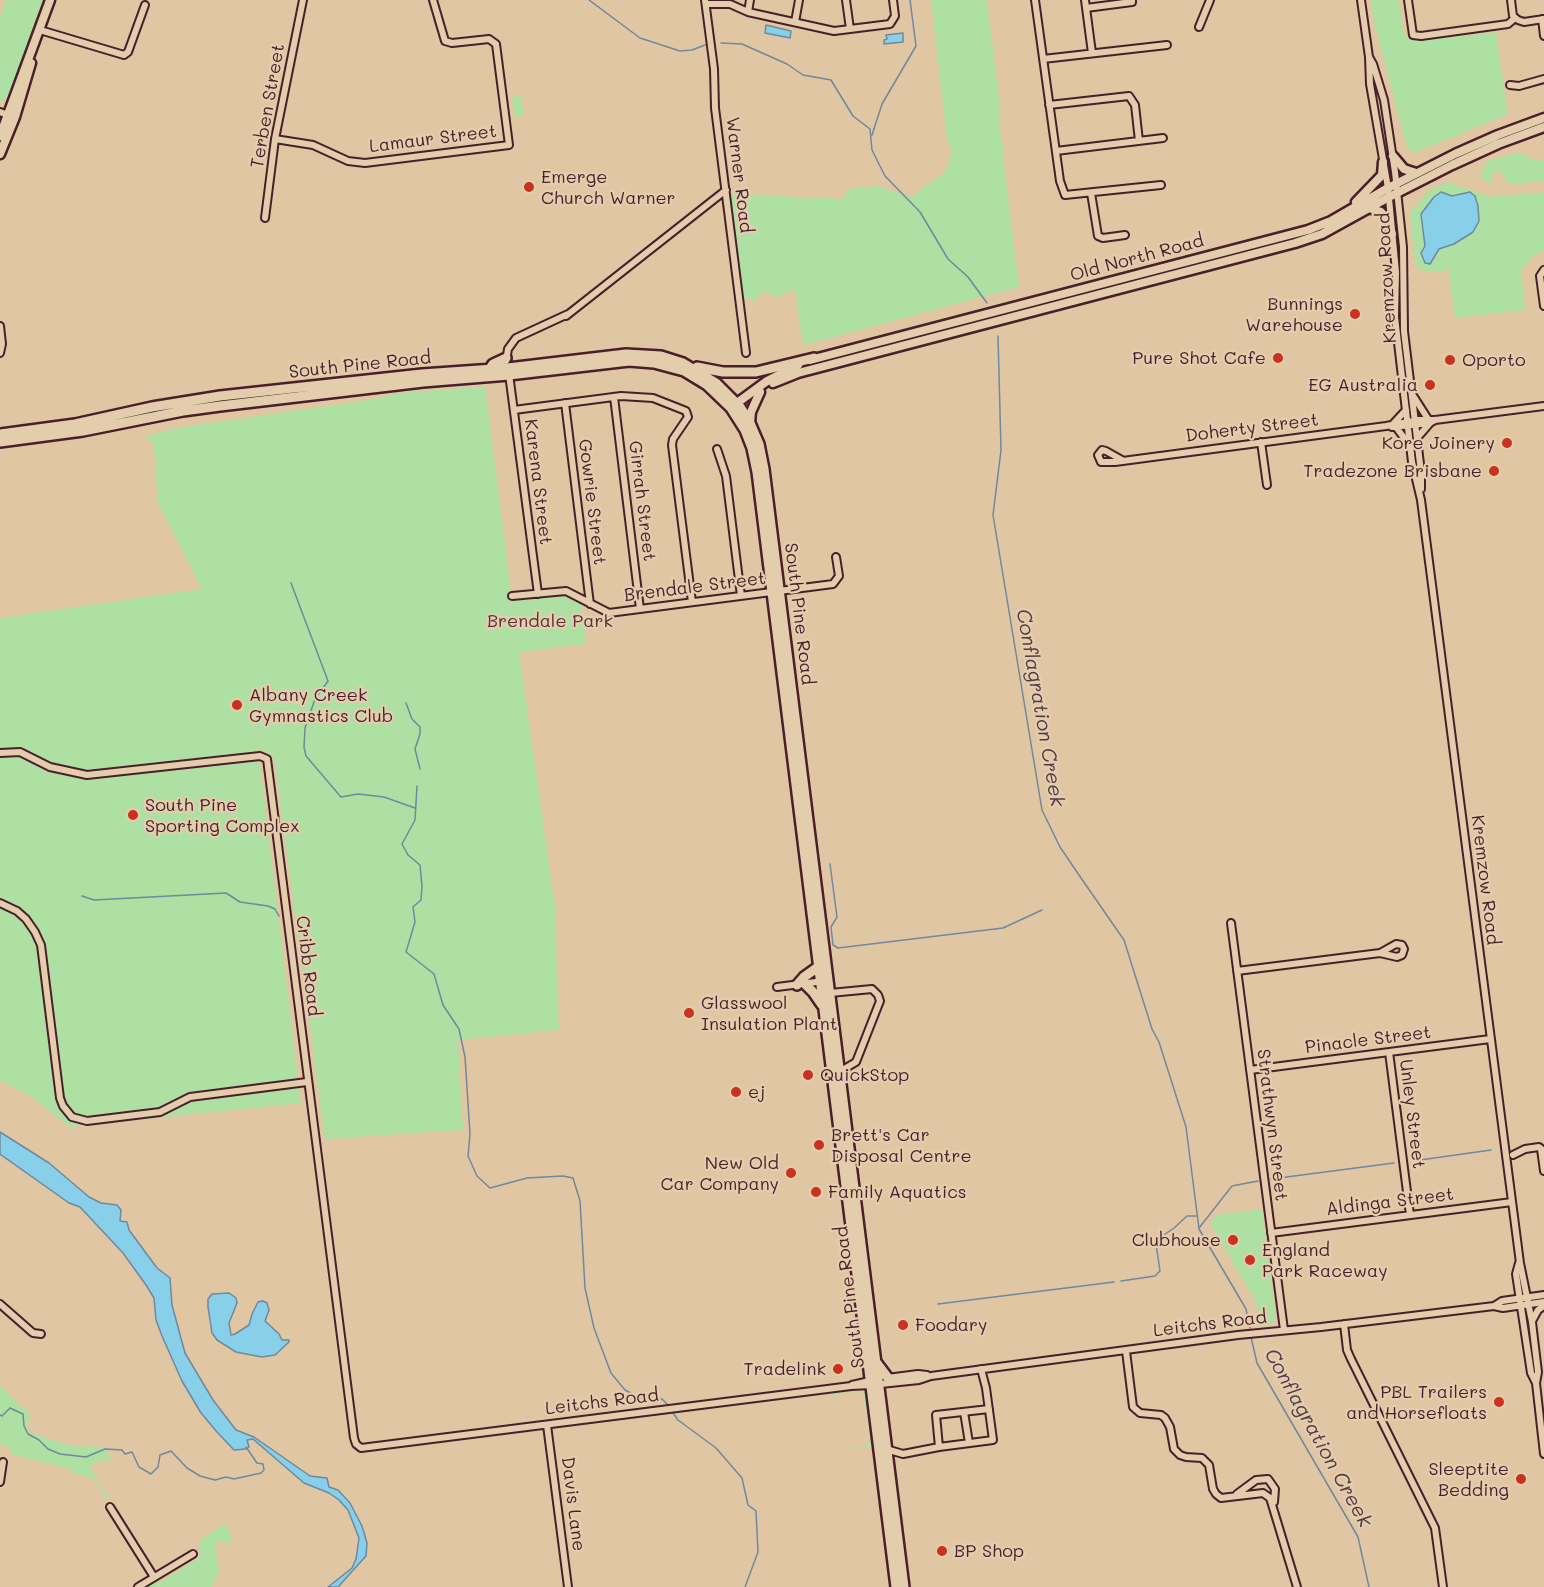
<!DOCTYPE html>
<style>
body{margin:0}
canvas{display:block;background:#e0c6a2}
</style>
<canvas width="1544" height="1587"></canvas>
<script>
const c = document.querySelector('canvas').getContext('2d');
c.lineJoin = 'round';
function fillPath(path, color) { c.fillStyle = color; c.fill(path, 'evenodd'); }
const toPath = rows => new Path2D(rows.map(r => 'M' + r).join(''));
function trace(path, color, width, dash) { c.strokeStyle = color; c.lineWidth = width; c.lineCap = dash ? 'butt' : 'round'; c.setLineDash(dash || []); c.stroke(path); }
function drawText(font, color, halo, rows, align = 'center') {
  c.font = font + ' Mali,sans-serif'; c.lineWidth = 4.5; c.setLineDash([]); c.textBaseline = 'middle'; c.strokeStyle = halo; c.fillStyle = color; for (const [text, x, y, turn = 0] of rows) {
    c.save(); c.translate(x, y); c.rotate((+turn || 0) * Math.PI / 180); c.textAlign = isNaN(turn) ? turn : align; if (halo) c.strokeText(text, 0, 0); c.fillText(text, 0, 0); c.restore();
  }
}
const green = toPath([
 [5,0,44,0,9,96,0,102,0,19],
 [931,0,987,0,1000,107,999,126,1004,151,1004,164,1019,287,804,345,799,322,796,291,789,291,778,297,763,292,758,295,757,300,753,302,749,298,741,301,730,196,735,194,842,199,848,189,878,186,911,197,941,175,946,171,952,152,947,140],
 [1371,0,1399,0,1404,34,1415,41,1496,32,1508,114,1414,153,1407,148,1373,17],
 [521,95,524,115,515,117,512,98],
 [1520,152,1529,158,1544,161,1544,181,1508,184,1501,172,1492,173,1492,185,1480,177,1487,161],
 [1448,182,1491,197,1544,192,1544,250,1531,258,1521,270,1525,310,1455,318,1449,270,1431,272,1418,269,1414,256,1410,213,1429,190],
 [1460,193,1475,196,1478,206,1479,221,1454,244,1439,249,1434,260,1425,263,1421,253,1425,246,1421,224,1452,196],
 [485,386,512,599,562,594,581,603,586,644,519,652,555,906,559,1030,458,1040,463,1130,325,1139,274,758,258,747,301,1103,70,1127,29,1095,0,1081,0,618,202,589,158,504,154,446,146,436,176,428,369,400,399,393],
 [1262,1209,1276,1317,1271,1325,1260,1327,1257,1304,1210,1223,1216,1215],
 [2,1386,14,1400,30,1413,27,1431,71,1446,105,1447,111,1461,101,1460,89,1466,109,1499,107,1500,95,1480,86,1476,71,1473,71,1469,10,1454,11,1449,0,1444,0,1388],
 [861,1392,833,1396,832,1394,861,1392,865,1393,873,1446,853,1449,851,1448,852,1445,853,1448,867,1446,868,1442,871,1441,866,1407,863,1407,865,1404,863,1393],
 [225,1524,232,1537,232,1541,231,1544,226,1541,215,1543,219,1571,212,1587,145,1587,152,1581,160,1582,200,1557,199,1548,200,1544,198,1541]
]);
const water = toPath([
 [766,25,791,31,790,38,765,33,766,25],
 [903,33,903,42,884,44,884,40,887,39,886,35,903,33],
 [1441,192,1452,196,1470,192,1475,196,1478,206,1479,221,1473,232,1454,244,1439,249,1430,264,1425,263,1421,253,1425,246,1421,214,1434,197,1441,192],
 [0,1132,49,1163,89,1197,101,1203,117,1205,121,1210,120,1221,127,1222,129,1230,157,1268,170,1278,172,1305,185,1353,213,1400,236,1430,254,1437,310,1476,327,1478,329,1487,338,1490,350,1503,362,1526,367,1543,366,1556,338,1587,328,1587,352,1568,356,1559,359,1538,348,1510,339,1500,329,1493,304,1483,253,1439,247,1440,249,1447,246,1449,234,1450,217,1432,201,1413,182,1381,162,1336,156,1320,154,1298,146,1285,123,1253,80,1207,69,1203,0,1154,0,1132],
 [229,1293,236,1298,237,1303,229,1323,231,1335,235,1334,249,1325,252,1314,258,1302,263,1301,267,1303,269,1310,265,1321,279,1334,282,1340,289,1340,289,1342,275,1355,262,1357,236,1352,217,1340,212,1333,208,1307,208,1299,212,1294,229,1293]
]);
const stream = toPath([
 [589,0,640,38,680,51,692,50,705,45],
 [721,43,742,44,787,64,803,75,831,80,853,116,870,129,872,150,885,176,920,212,948,259,968,277,987,303],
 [872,135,882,104,916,46,910,0],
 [998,336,1001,450,993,515,1042,810,1060,847,1081,878,1124,940,1152,1029,1159,1042,1186,1127,1199,1229,1246,1309,1250,1328],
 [291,583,328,681,315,699,305,728,304,747,306,756,341,797,358,794,384,797,415,808],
 [406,703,412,719,420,727,420,734,415,749,420,769],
 [417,786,415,820,402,844,408,855,420,865,422,886,421,900,413,907,415,922,406,952,434,974,443,1005,459,1029,465,1057,470,1134,468,1156,477,1176,490,1188,527,1178,563,1176,573,1178,580,1201,585,1288,594,1328,611,1373,625,1390,640,1398,662,1399,668,1405],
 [830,864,837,917,831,927,833,945,838,948,1003,928,1042,910],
 [82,896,94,900,226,893,240,902,268,906,275,909,279,916],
 [1420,1160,1491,1150],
 [1271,1179,1394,1163],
 [1199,1228,1232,1186,1258,1181],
 [1121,1281,1155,1276,1160,1271,1156,1244,1158,1239,1174,1228,1187,1216,1196,1216],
 [938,1304,1114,1282],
 [1251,1337,1257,1363,1358,1537,1369,1587],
 [673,1413,678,1420,716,1448,742,1478,748,1505,756,1511,758,1552,745,1587],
 [0,1415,2,1416,10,1408,23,1414,24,1426,28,1434,39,1440,48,1449,60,1454,86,1457,105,1449,122,1450,125,1454,132,1452,139,1467,151,1474,158,1467,160,1455,171,1451,187,1468,200,1476,215,1480,226,1477,234,1479,261,1473,264,1470,263,1464,257,1463,246,1447]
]);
const minor = toPath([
 [705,0,714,69,715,108,746,353],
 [846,0,850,29],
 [1035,0,1060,181,1065,195,1161,185],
 [1085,0,1092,53],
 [1361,0,1369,57,1370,84,1388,188,1396,272,1395,317,1402,377,1412,462,1421,500,1520,1263,1532,1322,1538,1372,1536,1383,1544,1454],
 [1408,0,1413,35,1421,36,1508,24,1515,18],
 [1511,0,1513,16,1518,20,1524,22,1544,19],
 [706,4,730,4,748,12,834,31,890,24,895,16,893,0],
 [1086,8,1132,2,1132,0],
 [748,12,750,0],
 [1542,19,1544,36],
 [795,22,799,0],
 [1199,27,1210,0],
 [40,30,124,55,128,52,145,5],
 [1369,57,1373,64,1384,100,1395,172,1403,247,1404,331,1421,472,1421,489],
 [1043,59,1167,45],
 [1510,85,1519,86,1544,79],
 [1049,105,1129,96,1135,105,1139,141],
 [0,112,11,116],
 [275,139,313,145,348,161,365,163,509,145,496,44,489,39,452,43,445,41,433,0],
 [1056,151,1163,138],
 [1091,193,1098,236,1103,238,1125,235],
 [265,218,275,139,303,0],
 [1544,270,1540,276,1544,306],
 [566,316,726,190],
 [0,326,2,344,0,353],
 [506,361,508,349,516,338,568,314],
 [509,374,538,594],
 [1412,394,1428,419],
 [614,397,640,609],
 [565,403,590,604],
 [514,410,621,396,653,398,686,411,688,417,673,439,672,445,692,602],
 [1393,424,1406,410],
 [1392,427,1430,423,1435,420],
 [1396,427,1410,446],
 [1417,438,1430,423],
 [1261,442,1267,485],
 [717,449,726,476,741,596],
 [1122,460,1106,451,1102,450,1098,455,1101,462,1115,462,1386,426,1419,420,1435,420,1544,406],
 [512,596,566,591,609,613,833,584,839,576,836,557],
 [0,753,20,752,50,767,87,775,260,756,267,759,354,1438,356,1444,361,1448,851,1386,871,1385,919,1380,931,1376,1238,1335,1321,1327,1494,1306,1503,1308,1544,1302],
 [0,903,17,911,26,919,35,932,41,945,60,1098,63,1106,72,1117,87,1121,160,1112,190,1097,307,1082],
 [1231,923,1284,1330],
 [1237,971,1380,953,1396,944,1402,945,1404,949,1402,955,1397,957,1380,953],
 [777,987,824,981],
 [830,993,872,989,878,995,880,1001,856,1062,839,1072],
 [1389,1052,1410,1215],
 [1250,1070,1490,1039],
 [1541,1149,1544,1171],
 [1513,1155,1525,1149,1539,1147,1544,1151],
 [1271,1233,1512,1202],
 [1519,1263,1516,1274,1531,1373,1536,1383],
 [0,1304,33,1333,41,1334],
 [1494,1306,1502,1301,1544,1295],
 [1532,1321,1538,1310,1544,1306],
 [1344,1324,1347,1350,1351,1359,1435,1528,1443,1587],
 [1126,1351,1133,1407,1140,1413,1161,1415,1165,1418,1170,1427,1174,1449,1180,1455,1186,1457,1202,1458,1209,1465,1213,1489,1216,1494,1221,1498,1263,1493,1270,1498,1297,1587],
 [981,1369,986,1388,993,1440,939,1447,936,1415,989,1409],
 [887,1378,918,1374,927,1375],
 [852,1385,874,1380],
 [964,1412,969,1443],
 [547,1425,568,1587],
 [886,1449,903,1454,939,1447],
 [0,1482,3,1462],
 [1237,1494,1256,1480,1268,1479,1275,1489,1274,1502],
 [110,1507,154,1577],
 [138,1587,193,1554]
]);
const major = toPath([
 [0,136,50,0],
 [0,154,15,117,31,63],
 [1393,156,1404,169,1416,173],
 [1356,202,1382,175,1383,162],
 [1369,208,1381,212,1386,218,1392,234],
 [810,360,1308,230,1331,221,1388,188,1455,154,1498,135,1544,118],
 [773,383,798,373,1295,243,1322,234,1389,197,1452,165,1498,144,1544,127],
 [733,406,767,381,798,365],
 [750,423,751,412,760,392]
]);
const highway = toPath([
 [697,367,723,372,756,372,814,358],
 [489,370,493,364,506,358],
 [0,434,75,424,152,407,220,396,422,374,508,368,626,354,661,356,683,363,716,383,740,407,750,423,759,444,764,469,904,1587],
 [0,442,83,431,183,411,220,406,423,382,509,375,629,361,654,363,684,371,707,385,731,408,745,430,752,448,757,472,896,1587],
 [805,984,813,992,822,1005],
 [797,985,804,977,818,967],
 [876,1362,888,1378]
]);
const markers = [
 [529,187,6,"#c8321e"],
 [1355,314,6,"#c8321e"],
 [1278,358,6,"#c8321e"],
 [1450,360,6,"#c8321e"],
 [1430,385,6,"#c8321e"],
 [1507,443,6,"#c8321e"],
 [1494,471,6,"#c8321e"],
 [237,705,6,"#c8321e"],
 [133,815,6,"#c8321e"],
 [689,1013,6,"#c8321e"],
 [808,1075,6,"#c8321e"],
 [736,1092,6,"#c8321e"],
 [819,1145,6,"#c8321e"],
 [791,1173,6,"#c8321e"],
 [816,1192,6,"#c8321e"],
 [1233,1240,6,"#c8321e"],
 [1250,1260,6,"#c8321e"],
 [903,1325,6,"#c8321e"],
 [838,1369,6,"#c8321e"],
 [1499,1402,6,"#c8321e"],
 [1521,1479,6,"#c8321e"],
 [942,1551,6,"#c8321e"]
];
const streetNames = [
 ["Terben Street",268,106,-80],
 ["Lamaur Street",433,139,-7],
 ["Warner Road",739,175,83],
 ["Old North Road",1137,258,-15],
 ["Kremzow Road",1387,278,-93],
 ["South Pine Road",360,365,-6],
 ["Doherty Street",1252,428,-7],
 ["Karena Street",538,482,83],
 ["Girrah Street",642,501,83],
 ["Gowrie Street",592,502,83],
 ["Brendale Street",695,587,-7],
 ["South Pine Road",799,614,83],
 ["Kremzow Road",1485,880,83],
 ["Cribb Road",308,966,83],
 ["Pinacle Street",1368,1040,-7],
 ["Unley Street",1412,1114,83],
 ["Strathwyn Street",1272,1125,83],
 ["Aldinga Street",1390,1202,-7],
 ["South Pine Road",850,1297,-97],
 ["Leitchs Road",1210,1324,-7],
 ["Leitchs Road",602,1402,-7],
 ["Davis Lane",573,1504,83]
];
const poiNames = [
 ["Emerge",541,177],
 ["Church Warner",541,198],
 ["Bunnings",1343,304,"right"],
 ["Warehouse",1343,325,"right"],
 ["Pure Shot Cafe",1266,358,"right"],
 ["Oporto",1462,360],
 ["EG Australia",1418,385,"right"],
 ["Kore Joinery",1495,443,"right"],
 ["Tradezone Brisbane",1482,471,"right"],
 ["Albany Creek",249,695],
 ["Gymnastics Club",249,716],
 ["South Pine",145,805],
 ["Sporting Complex",145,826],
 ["Glasswool",701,1003],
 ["Insulation Plant",701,1024],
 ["QuickStop",820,1075],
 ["ej",748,1092],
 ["Brett's Car",831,1135],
 ["Disposal Centre",831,1156],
 ["New Old",779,1163,"right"],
 ["Car Company",779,1184,"right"],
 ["Family Aquatics",828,1192],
 ["Clubhouse",1221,1240,"right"],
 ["England",1262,1250],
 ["Park Raceway",1262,1271],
 ["Foodary",915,1325],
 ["Tradelink",826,1369,"right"],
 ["PBL Trailers",1487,1392,"right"],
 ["and Horsefloats",1487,1413,"right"],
 ["Sleeptite",1509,1469,"right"],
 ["Bedding",1509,1490,"right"],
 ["BP Shop",954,1551]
];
const parkNames = [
 ["Brendale Park",550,621]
];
const waterNames = [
 ["Conflagration Creek",1040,708,80],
 ["Conflagration Creek",1318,1438,61]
];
fillPath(green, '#ade0a2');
fillPath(water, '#88d0ea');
trace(water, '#6f899e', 1.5);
trace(stream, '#6f899e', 1.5);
trace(minor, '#4a1f2b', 10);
trace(major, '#4a1f2b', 13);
trace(highway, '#4a1f2b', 14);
trace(minor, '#e4cdad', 6);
trace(major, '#e4cdad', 8);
trace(highway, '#e4cdad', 9);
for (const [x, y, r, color] of markers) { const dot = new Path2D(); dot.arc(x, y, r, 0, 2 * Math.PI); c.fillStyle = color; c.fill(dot); trace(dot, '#e4cdad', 2); }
drawText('18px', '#4a1f2b', '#e4cdad', streetNames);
drawText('18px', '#4a1f2b', '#e4cdad', poiNames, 'left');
drawText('18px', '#543237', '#e4cdad', parkNames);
drawText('italic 20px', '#533a48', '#e4cdad', waterNames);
</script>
